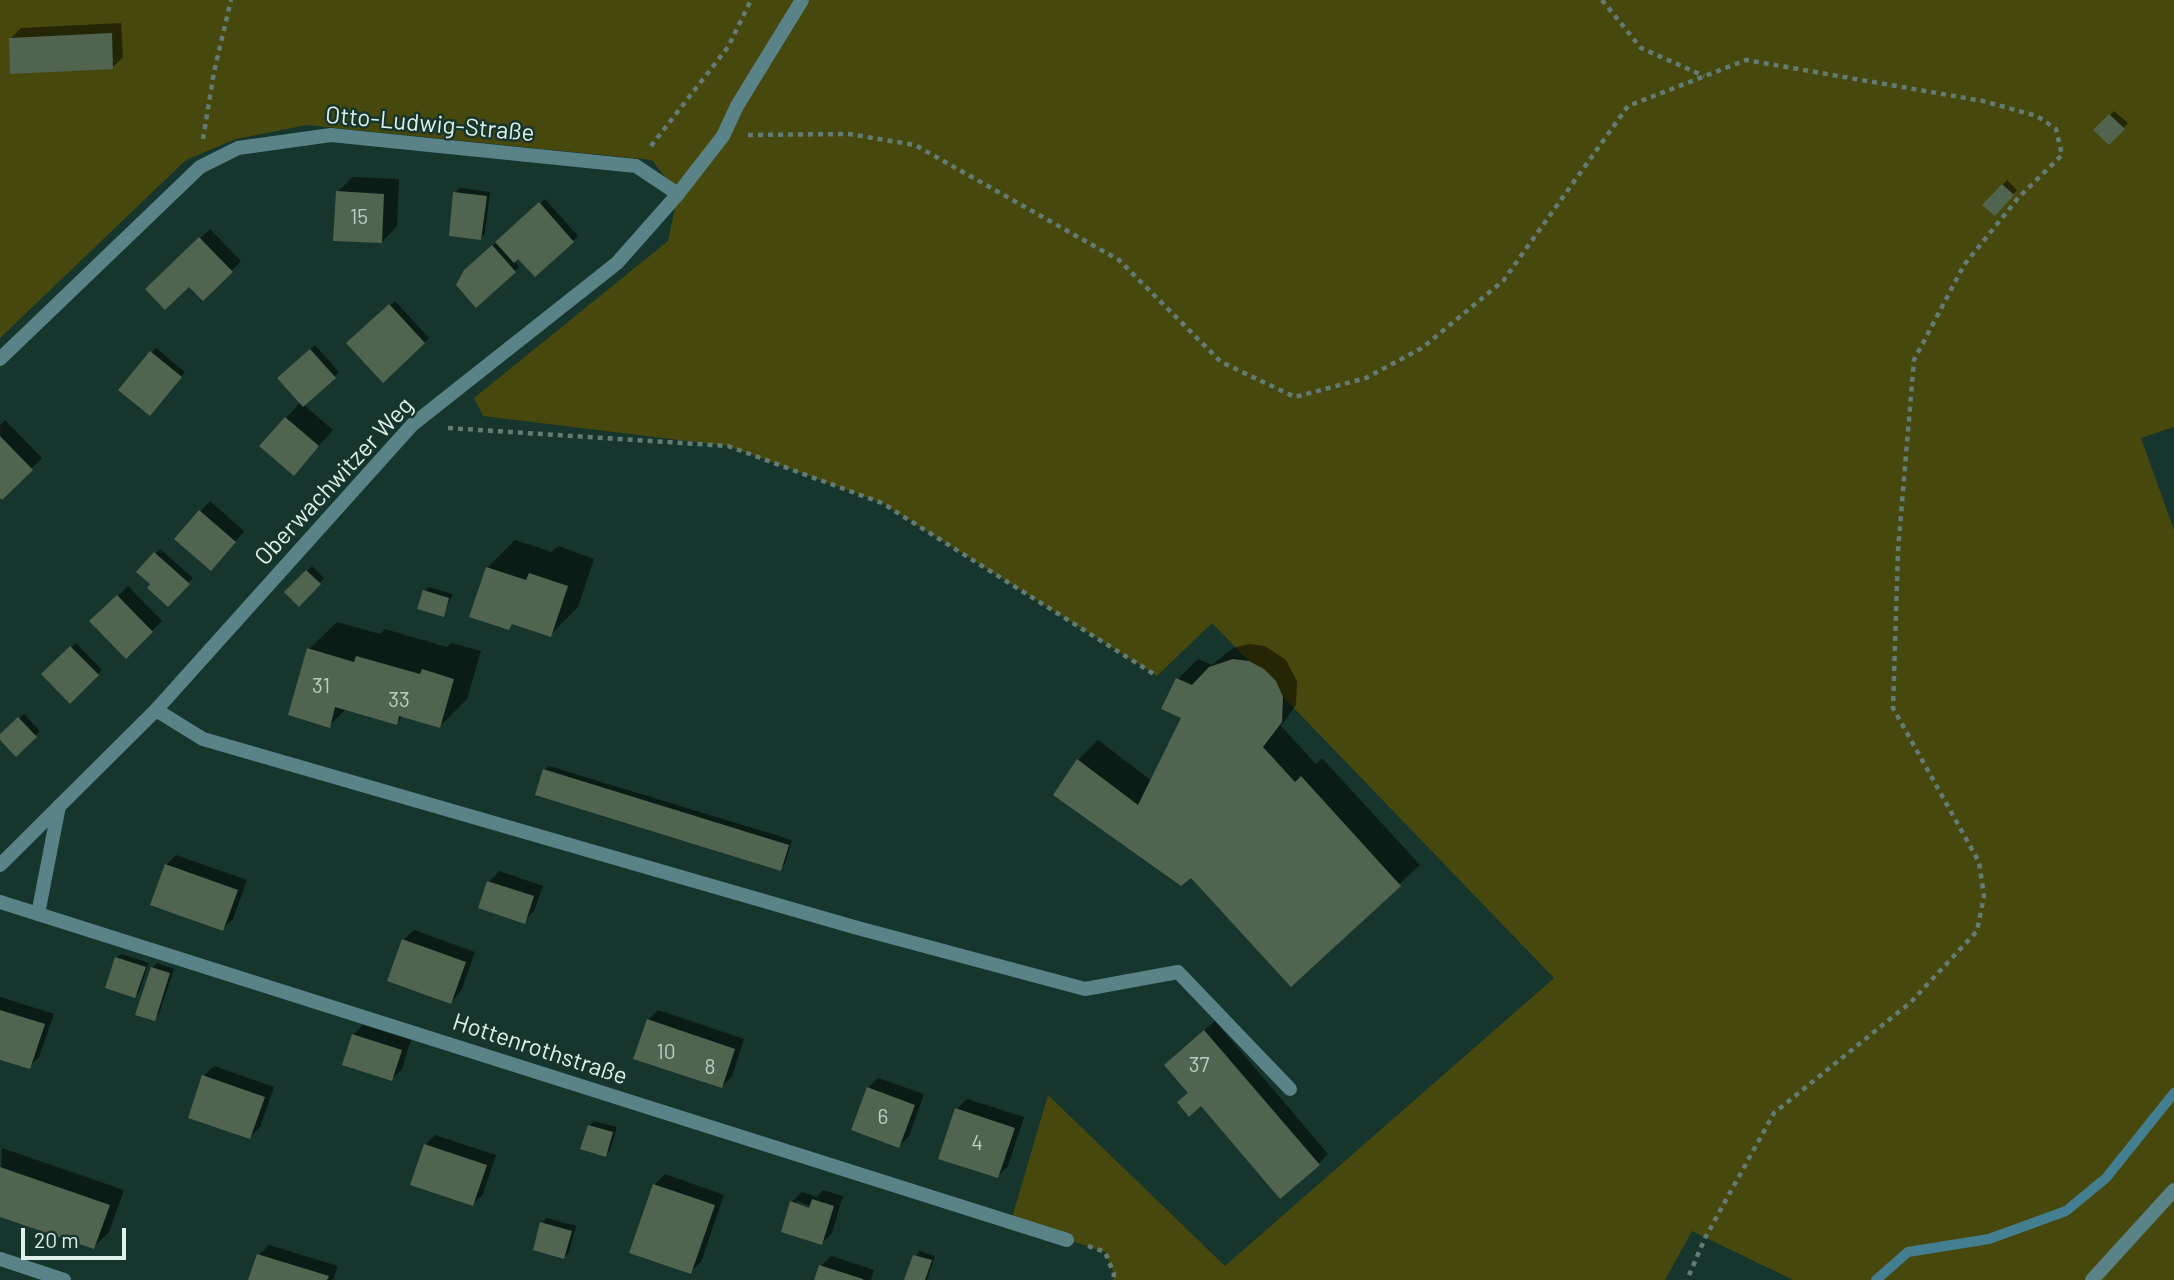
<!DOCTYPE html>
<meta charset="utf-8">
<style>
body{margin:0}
#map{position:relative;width:2174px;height:1280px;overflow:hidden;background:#16352c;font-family:Barlow,sans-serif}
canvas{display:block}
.scale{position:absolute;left:21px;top:1228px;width:105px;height:32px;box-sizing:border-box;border:4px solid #e0f1eb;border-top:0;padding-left:9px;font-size:21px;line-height:24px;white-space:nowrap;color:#e0f1eb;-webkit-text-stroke:5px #16352c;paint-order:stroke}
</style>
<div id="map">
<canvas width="2174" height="1280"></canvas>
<div class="scale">20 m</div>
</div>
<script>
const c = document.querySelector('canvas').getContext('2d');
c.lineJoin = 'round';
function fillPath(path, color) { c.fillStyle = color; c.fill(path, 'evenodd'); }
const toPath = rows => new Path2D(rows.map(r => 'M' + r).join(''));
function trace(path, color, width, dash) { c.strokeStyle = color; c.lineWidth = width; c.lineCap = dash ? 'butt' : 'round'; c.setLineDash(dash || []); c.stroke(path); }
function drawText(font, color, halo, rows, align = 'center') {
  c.font = font + ' Barlow,sans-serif'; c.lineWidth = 5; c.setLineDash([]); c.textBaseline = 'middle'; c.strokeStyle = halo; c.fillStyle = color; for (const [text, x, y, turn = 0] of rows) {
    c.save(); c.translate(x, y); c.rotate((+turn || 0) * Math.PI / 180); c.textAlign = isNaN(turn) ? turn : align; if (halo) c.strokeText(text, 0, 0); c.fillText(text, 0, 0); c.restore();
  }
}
const green = toPath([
 [0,0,2174,0,2174,427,2141,438,2174,530,2174,1280,1793,1280,1692,1231,1665,1280,1113,1280,1114,1274,1105,1252,1011,1221,1048,1095,1225,1266,1554,978,1212,623,1157,676,882,503,728,446,483,416,474,398,668,241,678,194,652,160,307,125,236,139,186,160,0,338]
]);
const shadow = toPath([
 [121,23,123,57,113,67,11,38,21,28],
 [2114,111,2128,123,2109,143,2096,130],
 [353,177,399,179,397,226,382,242,337,192],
 [2007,180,2017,190,1995,214,1984,205],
 [460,188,490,192,485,233,481,238,455,193],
 [545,199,578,236,573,241,535,274,519,256,514,260,519,267,515,271,465,271],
 [210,229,241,261,203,299,189,284,148,289],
 [395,301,429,338,383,380,349,343],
 [315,345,339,372,303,404,333,430,294,474,286,418,301,402,280,378],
 [156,348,185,372,154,409,121,390],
 [5,420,42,458,2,497,0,425],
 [210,501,244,531,221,559,200,512],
 [515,540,552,552,558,546,594,559,578,607,550,635,514,623,509,628,487,568],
 [160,549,193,578,168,605,139,572],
 [312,566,324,578,299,604,287,592],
 [128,586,162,621,126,656,92,621],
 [429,587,453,594,443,615,425,591],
 [337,622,380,634,385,629,447,647,451,643,481,651,467,699,440,726,403,716,396,723,347,708,329,726,309,649],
 [76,643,102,670,70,701,44,674],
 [1249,644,1265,646,1286,660,1297,681,1296,705,1281,726,1316,764,1322,758,1420,865,1291,984,1191,875,1078,760,1098,740,1152,781,1183,717,1164,708,1178,679,1198,659,1212,665,1233,648],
 [24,714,40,731,16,754,0,736],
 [549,766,792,840,785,864,780,869,544,770],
 [176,855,247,880,233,919,222,929,166,865],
 [499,871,543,886,534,911,524,922,489,882],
 [414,930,475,952,461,991,451,1002,403,940],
 [121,954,149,963,139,992,135,996,116,958],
 [157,963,174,969,159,1014,154,1019,152,968],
 [0,997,54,1014,39,1057,29,1067,0,1058],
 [658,1010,744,1039,732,1076,722,1086,648,1020],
 [1215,1021,1328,1154,1318,1164,1189,1092,1176,1055],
 [363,1025,411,1040,402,1069,392,1079,353,1035],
 [214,1066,274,1087,260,1127,250,1137,204,1076],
 [878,1078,924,1094,909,1136,899,1146,868,1088],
 [967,1099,1024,1117,1008,1166,998,1176,957,1109],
 [594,1121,617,1127,610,1151,606,1155,589,1126],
 [435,1135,496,1155,483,1194,473,1204,425,1145],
 [2,1148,124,1190,109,1232,94,1247,0,1215],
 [665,1174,724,1195,701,1262,690,1272,631,1252,655,1184],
 [823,1190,843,1196,832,1233,822,1243,792,1202,802,1192,817,1197],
 [796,1201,818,1209,817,1212,796,1205],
 [547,1218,576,1226,569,1252,564,1257,542,1223],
 [269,1245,338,1266,333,1280,250,1280,259,1255],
 [919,1251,935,1256,927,1280,906,1280],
 [831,1256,874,1270,871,1280,816,1280,821,1266]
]);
const stream = toPath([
 [1876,1280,1908,1252,1989,1239,2066,1211,2106,1178,2174,1093]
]);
const building = toPath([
 [112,33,113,69,10,74,9,38],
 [2109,114,2125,129,2109,145,2093,130],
 [2002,184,2014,195,1995,216,1982,205],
 [336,191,384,194,382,243,333,241],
 [453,192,487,196,481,240,449,236],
 [539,202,574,242,535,277,518,259,514,263,495,242],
 [199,237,233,272,203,301,189,287,165,310,145,289],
 [492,245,516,272,476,308,456,285,464,270],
 [389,304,425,343,383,383,346,343],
 [310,349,336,378,303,407,277,378],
 [150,351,182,377,150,416,118,390],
 [285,417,319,446,294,476,259,446],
 [0,436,33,470,2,500,0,498],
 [199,510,236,542,211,571,174,539],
 [154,552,190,584,168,607,147,588,150,584,136,572],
 [486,567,526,580,529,573,568,586,551,637,512,624,509,630,469,617],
 [306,570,321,584,299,607,284,592],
 [423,590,449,598,444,617,417,609],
 [117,595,153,632,126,659,89,621],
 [70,646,99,675,70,704,41,674],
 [307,648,354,662,356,656,420,674,422,669,454,679,440,728,399,716,397,725,335,707,330,728,288,715],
 [1233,659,1249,661,1264,669,1276,681,1283,697,1282,722,1263,747,1295,782,1301,776,1401,886,1291,987,1191,878,1181,886,1053,795,1077,759,1138,805,1181,718,1161,709,1176,678,1192,685,1209,667],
 [18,717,37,737,16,757,0,740,0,734],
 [543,769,789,845,781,871,535,795],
 [165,864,238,890,223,931,150,905],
 [487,881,534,896,525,924,478,908],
 [402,939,466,962,451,1004,387,981],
 [115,957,146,967,135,998,105,988],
 [151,967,170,973,155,1021,135,1015],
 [0,1010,45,1024,30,1069,0,1060],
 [647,1019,735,1049,722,1088,633,1059],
 [1204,1030,1320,1165,1280,1199,1201,1106,1189,1117,1177,1102,1188,1093,1164,1065],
 [352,1034,402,1050,392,1081,342,1065],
 [202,1075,265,1097,250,1139,188,1118],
 [867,1087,915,1105,899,1148,851,1130],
 [955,1108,1015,1128,998,1178,938,1159],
 [588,1125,613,1132,606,1157,580,1149],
 [424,1144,487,1165,473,1206,410,1185],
 [0,1167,110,1205,94,1249,0,1217],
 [653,1184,715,1205,691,1274,629,1253],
 [812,1199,834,1206,822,1245,781,1232,790,1201,809,1208],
 [540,1222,572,1231,564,1259,533,1250],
 [257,1254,329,1276,327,1280,248,1280],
 [913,1255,932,1260,925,1280,904,1280],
 [819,1265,863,1279,863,1280,814,1280]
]);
const path = toPath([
 [1602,0,1641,48,1704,76],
 [748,135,849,134,915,145,1119,260,1221,362,1295,397,1366,378,1422,348,1503,281,1628,106,1746,60,1983,101,2037,116,2056,129,2062,155,2019,197,1964,265,1914,360,1898,550,1893,708,1979,862,1984,896,1977,931,1911,1002,1774,1113,1705,1238,1687,1280],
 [203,139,214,72,231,0],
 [651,146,728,47,751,0],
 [448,428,728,446,882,503,1157,676],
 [1088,1246,1105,1252,1114,1274,1113,1280]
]);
const service = toPath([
 [156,710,203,739,854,927,1085,989,1178,972,1290,1089],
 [38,914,59,806],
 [2092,1280,2174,1190]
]);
const minor = toPath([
 [0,359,200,167,238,148,331,135,636,166,678,194],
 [0,865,156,710,412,425,617,263,678,194,723,136,737,106,802,0],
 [0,902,1067,1240],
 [0,1259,64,1280]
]);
const numberNames = [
 ["15",359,217],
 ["31",321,686],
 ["33",399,700],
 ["10",666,1052],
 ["37",1199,1065],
 ["8",710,1067],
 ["6",883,1117],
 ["4",977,1143]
];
const streetNames = [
 ["Otto-Ludwig-Straße",430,124,5],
 ["Oberwachwitzer Weg",334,481,-47],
 ["Hottenrothstraße",540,1049,18]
];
fillPath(green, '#47480d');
fillPath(shadow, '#0007');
trace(stream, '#437e91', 10);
fillPath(building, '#51644f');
trace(path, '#627c74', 4.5, [5, 5]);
trace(service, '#598387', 14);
trace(minor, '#598387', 14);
drawText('21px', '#bccec4', null, numberNames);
drawText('24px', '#e0f1eb', '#16352c', streetNames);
</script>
